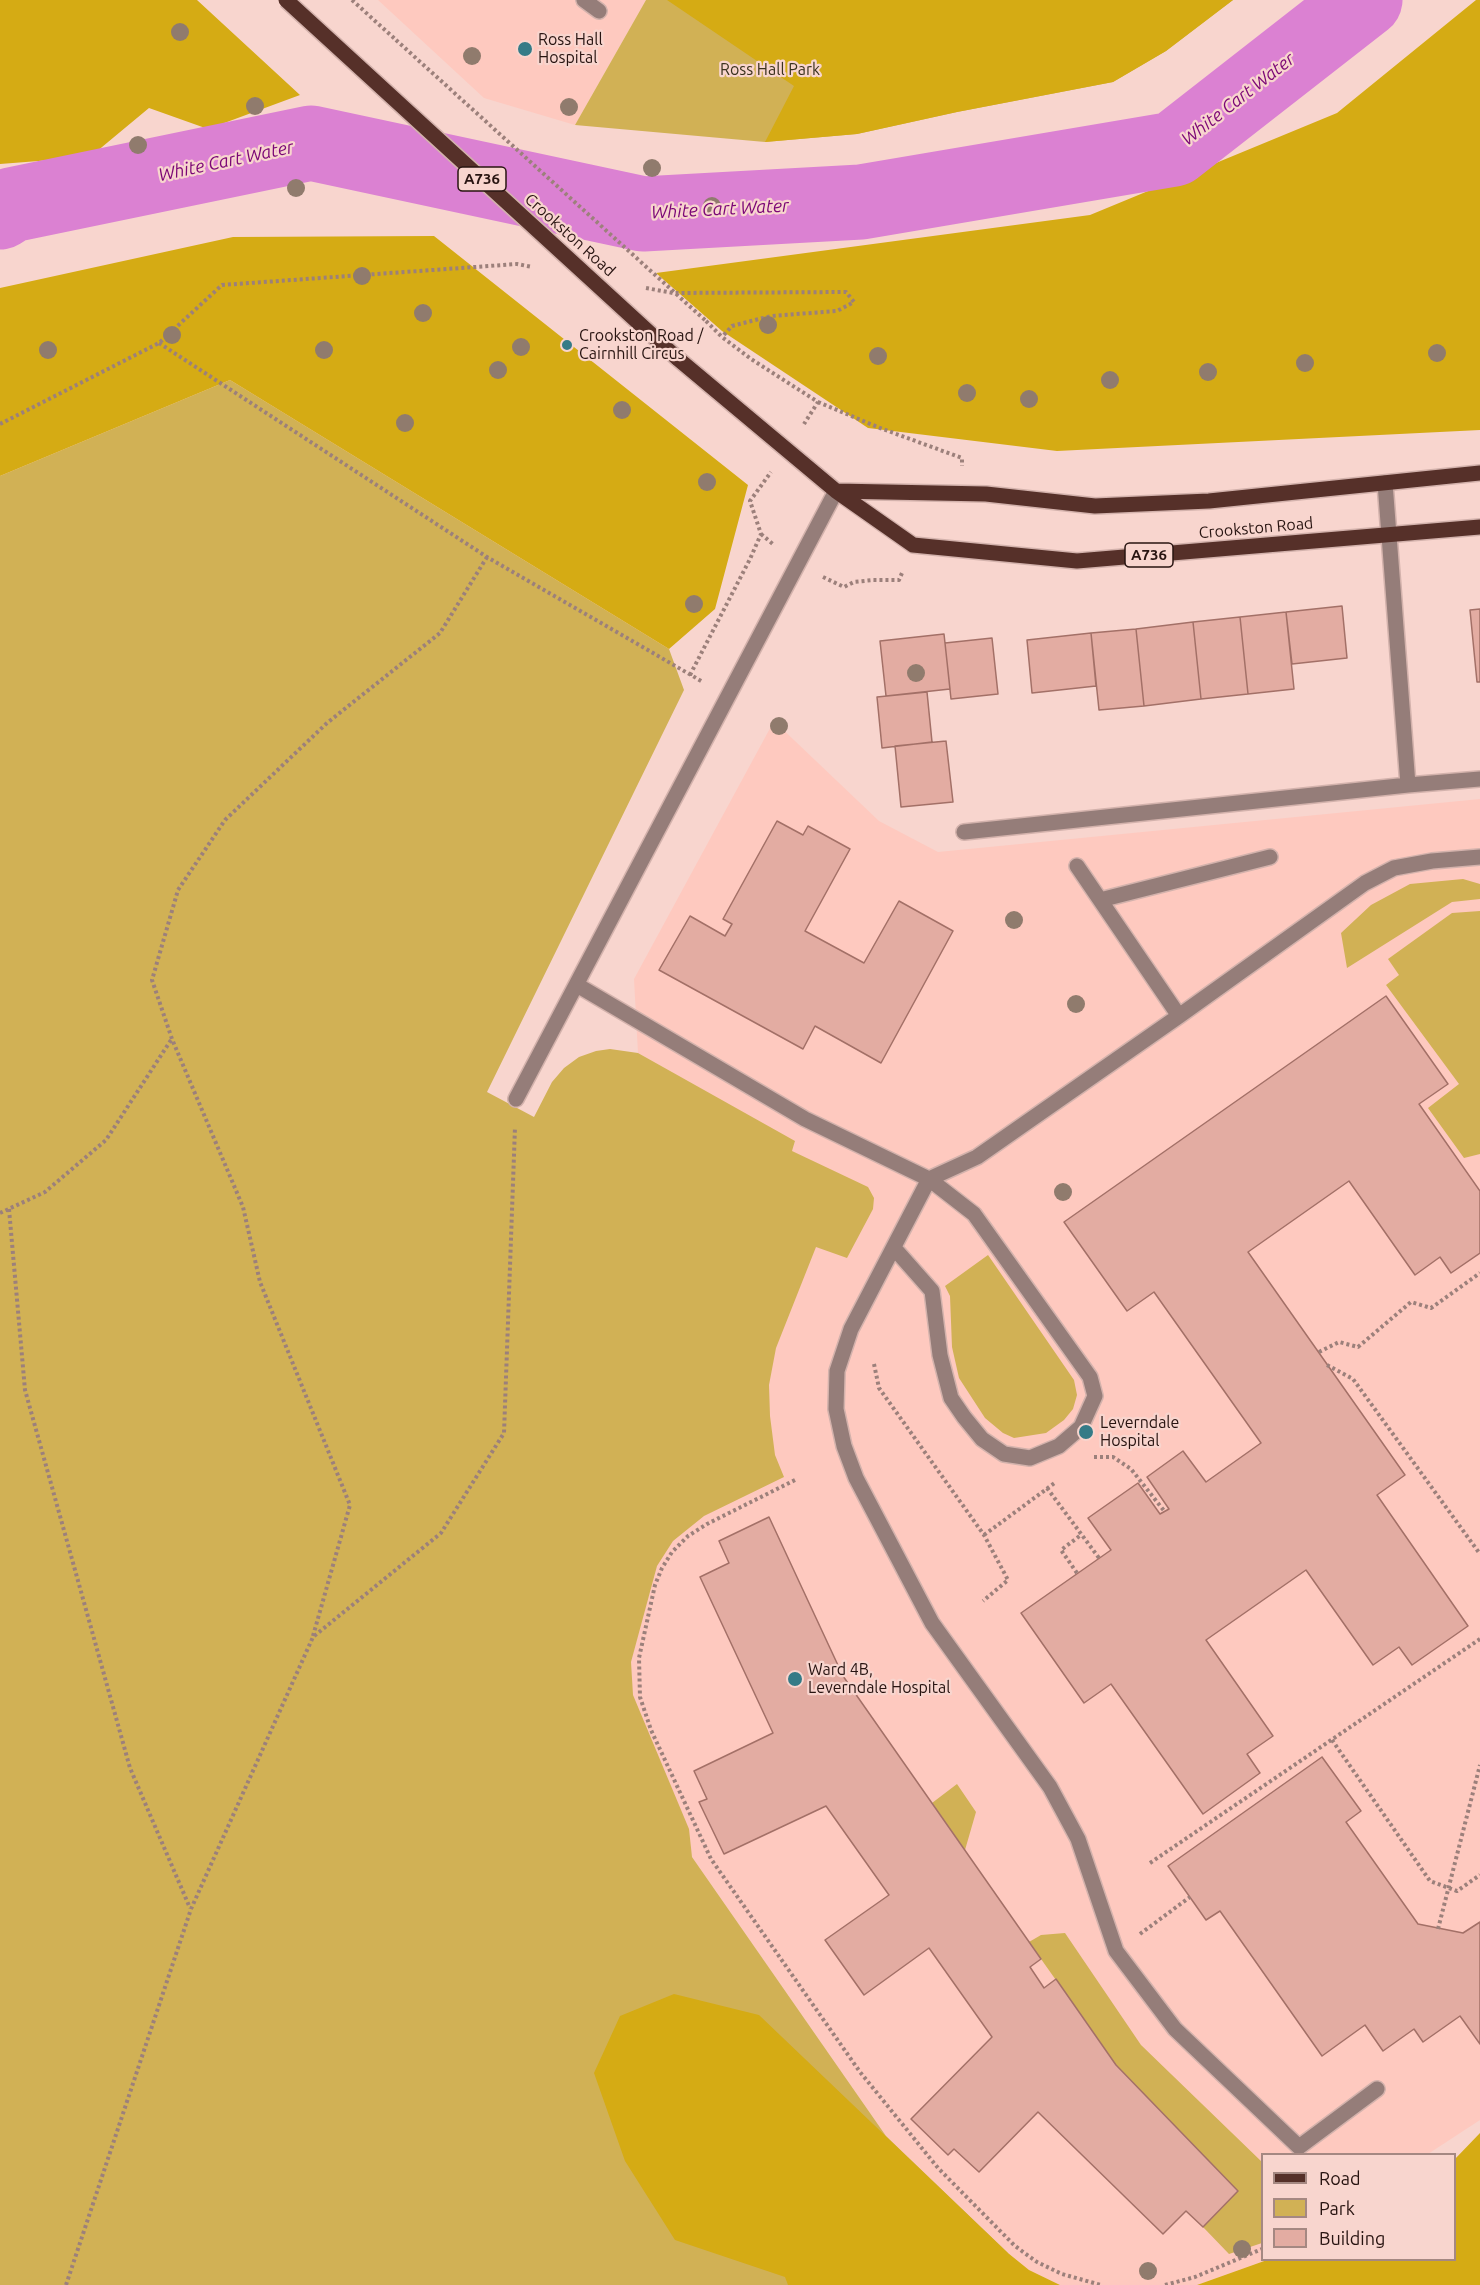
<!DOCTYPE html>
<html>
<head>
<meta charset="utf-8">
<style>
	body { margin:0 }
	#map { position:relative; width:1480px; height:2285px; overflow:hidden; background:#f8d5ce; font-family:Ubuntu,sans-serif }
	canvas { display:block }
	.legend { position:absolute; left:1261px; top:2153px; width:195px; height:108px; box-sizing:border-box; background:#f8d5ce; border:2px solid #a58882; margin:0; padding:8px 10px; list-style:none; font-size:18px; color:#281411 }
	.legend li { display:flex; align-items:center; gap:12px; height:30px }
	.legend b { width:30px; border:2px solid #a58882 }
</style>
</head>
<body>
<div id="map">
<canvas width="1480" height="2285"></canvas>
<ul class="legend">
<li><b style="height:8px;background:#563029"></b>Road</li>
<li><b style="height:16px;background:#d1b155"></b>Park</li>
<li><b style="height:16px;background:#e3aca2"></b>Building</li>
</ul>
</div>
<script>
const c = document.querySelector('canvas').getContext('2d');
c.lineJoin = 'round';
function fill(path, color) {
  c.fillStyle = color;
  c.fill(path, 'evenodd');
}
function toPath(rows) {
  const path = new Path2D();
  for (const r of rows) {
    path.moveTo(r[0], r[1]);
    for (let i = 2; i < r.length; i += 2) path.lineTo(r[i], r[i + 1]);
  }
  return path;
}
function stroke(path, color, width, dash) {
  c.strokeStyle = color;
  c.lineWidth = width;
  c.lineCap = dash ? 'butt' : 'round';
  c.setLineDash(dash || []);
  c.stroke(path);
}
function write(font, color, halo, rows, align = 'center') {
  c.font = font + ' Ubuntu,sans-serif';
  c.lineWidth = 4.5;
  c.setLineDash([]);
  c.textBaseline = 'middle';
  c.strokeStyle = halo;
  c.fillStyle = color;
  for (const [text, x, y, turn = 0] of rows) {
    c.save();
    c.translate(x, y);
    c.rotate((+turn || 0) * Math.PI / 180);
    c.textAlign = isNaN(turn) ? turn : align;
    if (halo) c.strokeText(text, 0, 0);
    c.fillText(text, 0, 0);
    c.restore();
  }
}
fill(toPath([
	[378,0,646,0,575,125,484,98],
	[774,721,879,821,938,852,1480,799,1480,2120,1428,2154,1262,2154,1262,2260,1267,2260,1197,2285,1060,2285,1029,2270,1008,2253,886,2136,592,1713,795,1142,638,1053,634,979]
]), '#fec9bf');
fill(toPath([
	[646,0,1233,0,1166,51,1113,82,957,112,857,134,765,142,575,125],
	[230,380,669,649,684,690,487,1092,534,1117,552,1082,564,1068,579,1057,596,1051,610,1049,638,1053,795,1141,792,1151,868,1187,874,1198,873,1209,847,1258,816,1247,776,1348,769,1385,770,1416,775,1455,784,1477,704,1516,673,1541,657,1566,631,1662,633,1695,689,1829,692,1857,886,2136,1008,2253,991,2285,0,2285,0,476],
	[1463,879,1480,884,1480,899,1452,902,1347,968,1341,933,1371,905,1410,884],
	[1480,911,1480,1154,1464,1158,1428,1108,1459,1084,1386,985,1399,975,1388,959,1452,913],
	[988,1255,1074,1380,1077,1395,1073,1409,1064,1420,1046,1433,1014,1438,1003,1433,985,1418,959,1378,952,1347,950,1296,945,1286],
	[957,1784,976,1812,965,1850,932,1803],
	[1065,1933,1141,2045,1262,2162,1262,2243,1229,2254,1203,2227,1238,2191,1116,2065,1029,1942,1041,1935]
]), '#d1b155');
fill(toPath([
	[0,0,197,0,300,95,208,129,149,108,90,157,0,164],
	[667,0,1233,0,1166,51,1113,82,957,112,857,134,765,142,794,86],
	[1476,0,1480,0,1480,430,1057,451,868,428,722,331,656,273,1090,215,1337,113],
	[434,236,748,485,715,609,669,649,230,380,0,476,0,288,233,237],
	[674,1994,759,2015,1008,2253,1029,2270,1060,2285,788,2285,785,2277,675,2240,625,2161,594,2073,620,2016],
	[1480,2133,1480,2285,1197,2285,1267,2260,1454,2260,1455,2159]
]), '#d5ab14');
stroke(toPath([
	[0,212,11,205,311,143,643,214,861,202,1174,149,1365,0]
]), '#db81d2', 75);
const building = toPath([
	[1342,606,1347,658,1292,664,1286,612,1342,606],
	[1480,609,1480,682,1477,682,1470,610,1480,609],
	[1286,612,1294,689,1248,694,1240,617,1286,612],
	[1240,617,1248,694,1201,699,1193,622,1240,617],
	[1193,622,1201,699,1144,706,1136,629,1193,622],
	[1136,629,1144,706,1099,710,1091,633,1136,629],
	[1091,633,1096,686,1032,693,1027,640,1091,633],
	[944,634,950,689,886,696,880,641,944,634],
	[992,638,998,694,951,699,945,643,992,638],
	[927,692,932,742,882,748,877,697,927,692],
	[946,741,953,802,901,807,895,746,946,741],
	[777,821,803,835,808,826,850,849,805,931,864,963,899,901,953,931,881,1063,815,1026,803,1049,659,970,690,916,725,936,732,924,723,919,777,821],
	[1386,996,1448,1084,1419,1104,1480,1191,1480,1253,1451,1273,1440,1257,1415,1275,1349,1181,1248,1252,1405,1475,1377,1495,1468,1626,1412,1665,1399,1647,1373,1665,1306,1570,1206,1640,1273,1736,1247,1754,1260,1773,1203,1814,1111,1684,1084,1703,1021,1613,1111,1550,1088,1518,1138,1483,1160,1514,1169,1509,1147,1477,1183,1451,1206,1482,1261,1443,1154,1292,1127,1311,1064,1222,1386,996],
	[769,1517,843,1676,1041,1959,1030,1967,1044,1988,1056,1979,1116,2065,1238,2191,1203,2227,1186,2211,1163,2234,1038,2112,979,2172,954,2149,948,2155,911,2119,992,2037,929,1948,864,1995,825,1940,889,1895,826,1806,724,1854,699,1802,707,1799,694,1771,773,1733,700,1577,729,1563,719,1541,769,1517],
	[1322,1757,1361,1811,1346,1822,1418,1924,1463,1933,1480,1922,1480,2044,1460,2016,1423,2042,1414,2029,1383,2051,1365,2025,1322,2056,1220,1911,1206,1920,1168,1866,1322,1757]
]);
fill(building, '#e3aca2');
stroke(building, '#a37067', 1.5);
const minor = toPath([
	[584,0,599,11],
	[1385,483,1408,785],
	[964,832,1408,785,1480,779],
	[1077,866,1179,1016],
	[1100,900,1270,857],
	[577,985,805,1119,929,1179,974,1214,1090,1377,1095,1396,1081,1427,1059,1446,1030,1458,1004,1454,982,1439,964,1417,951,1398,940,1355,932,1291,894,1248],
	[516,1099,836,491],
	[1377,2089,1299,2147,1175,2029,1116,1951,1078,1839,1050,1787,932,1623,856,1478,844,1446,836,1409,837,1371,851,1329,929,1179,977,1157,1179,1016,1365,883,1394,868,1432,861,1480,857]
]);
const major = toPath([
	[677,358,836,491,913,545,1077,561,1480,527],
	[836,491,986,494,1095,506,1209,501,1480,473]
]);
stroke(minor, '#d3b2ac', 18);
stroke(major, '#d3b2ac', 18);
stroke(toPath([
	[352,0,396,40],
	[646,288,673,293,846,292,854,302,837,311,771,316,732,326,722,337],
	[706,321,722,337,751,359,818,402,804,424],
	[159,343,487,557,703,682],
	[818,402,880,428,962,458,962,466],
	[0,424,159,343,222,285,517,264,532,267],
	[761,534,774,545],
	[823,577,844,587,854,582,873,580,899,580,902,573],
	[690,675,750,559,761,534,750,501,771,472],
	[9,1209,25,1390,130,1768,190,1908],
	[0,1213,45,1192,106,1140,171,1040],
	[1319,1352,1339,1342,1358,1347,1411,1302,1431,1308,1480,1273],
	[874,1364,879,1388,984,1535,1008,1580,983,1601],
	[1327,1365,1353,1379,1480,1554],
	[1094,1457,1113,1457,1131,1469,1165,1512],
	[795,1480,707,1524,688,1536,672,1552,662,1568,655,1585,639,1658,640,1697,651,1730,711,1859,860,2072,938,2168,1015,2246,1037,2262,1062,2274,1101,2285],
	[1047,1488,1099,1558],
	[984,1535,1056,1482],
	[1077,1573,1061,1550,1081,1535],
	[313,1636,350,1505,260,1282,243,1207,172,1039,152,980,178,890,225,820,327,723,440,633,487,557],
	[1332,1740,1430,1881,1457,1891,1480,1875],
	[1150,1863,1480,1639],
	[1438,1929,1480,1765],
	[1140,1934,1190,1897],
	[66,2285,191,1909,313,1637,441,1533,504,1433,515,1127],
	[1165,2285,1195,2277,1262,2249]
]), '#9c807b', 4, [3, 3]);
stroke(minor, '#957d79', 15);
stroke(major, '#563029', 15);
const majorBridge = toPath([
	[286,0,677,358]
]);
stroke(majorBridge, '#d3b2ac', 18, []);
stroke(toPath([
	[396,40,706,321]
]), '#9c807b', 4, [3, 3]);
stroke(majorBridge, '#563029', 15);
c.fillStyle = '#907b6d';
for (const [x, y] of [
	[180,32],
	[472,56],
	[255,106],
	[569,107],
	[138,145],
	[652,168],
	[296,188],
	[712,206],
	[362,276],
	[423,313],
	[768,325],
	[172,335],
	[521,347],
	[48,350],
	[324,350],
	[1437,353],
	[878,356],
	[1305,363],
	[498,370],
	[1208,372],
	[1110,380],
	[967,393],
	[1029,399],
	[622,410],
	[405,423],
	[707,482],
	[694,604],
	[916,673],
	[779,726],
	[1014,920],
	[1076,1004],
	[1063,1192],
	[1242,2249],
	[1148,2271]
]) {
  c.beginPath();
  c.arc(x, y, 9, 0, 2 * Math.PI);
  c.fill();
}
for (const [x, y, r, color] of [
	[525,49,8,"#357b87"],
	[567,345,6,"#357b87"],
	[1086,1432,8,"#357b87"],
	[795,1679,8,"#357b87"]
]) {
  const dot = new Path2D();
  dot.arc(x, y, r, 0, 2 * Math.PI);
  c.fillStyle = color;
  c.fill(dot);
  stroke(dot, '#f8d5ce', 2);
}
for (const [x, y, w] of [
	[482,179,48],
	[1149,555,48]
]) {
  const box = new Path2D();
  box.roundRect(x - w / 2, y - 12, w, 24, 4.5);
  c.fillStyle = '#f8d5ce';
  c.fill(box);
  stroke(box, '#281411', 1.5);
}
write('bold 15px', '#281411', null, [
	["A736",482,179],
	["A736",1149,555]
]);
write('16px', '#281411', '#f8d5ce', [
	["Ross Hall",538,40],
	["Hospital",538,58],
	["Crookston Road /",579,336],
	["Cairnhill Circus",579,354],
	["Leverndale",1100,1423],
	["Hospital",1100,1441],
	["Ward 4B,",808,1670],
	["Leverndale Hospital",808,1688]
], 'left');
write('16px', '#3a321d', '#f8d5ce', [
	["Ross Hall Park",770,70]
]);
write('16px', '#281411', '#f8d5ce', [
	["Crookston Road",570,235,42],
	["Crookston Road",1256,528,-5]
]);
write('italic 18px', '#7b0676', '#f8d5ce', [
	["White Cart Water",1238,99,-38],
	["White Cart Water",226,161,-12],
	["White Cart Water",720,209,-3]
]);
</script>
</body>
</html>
